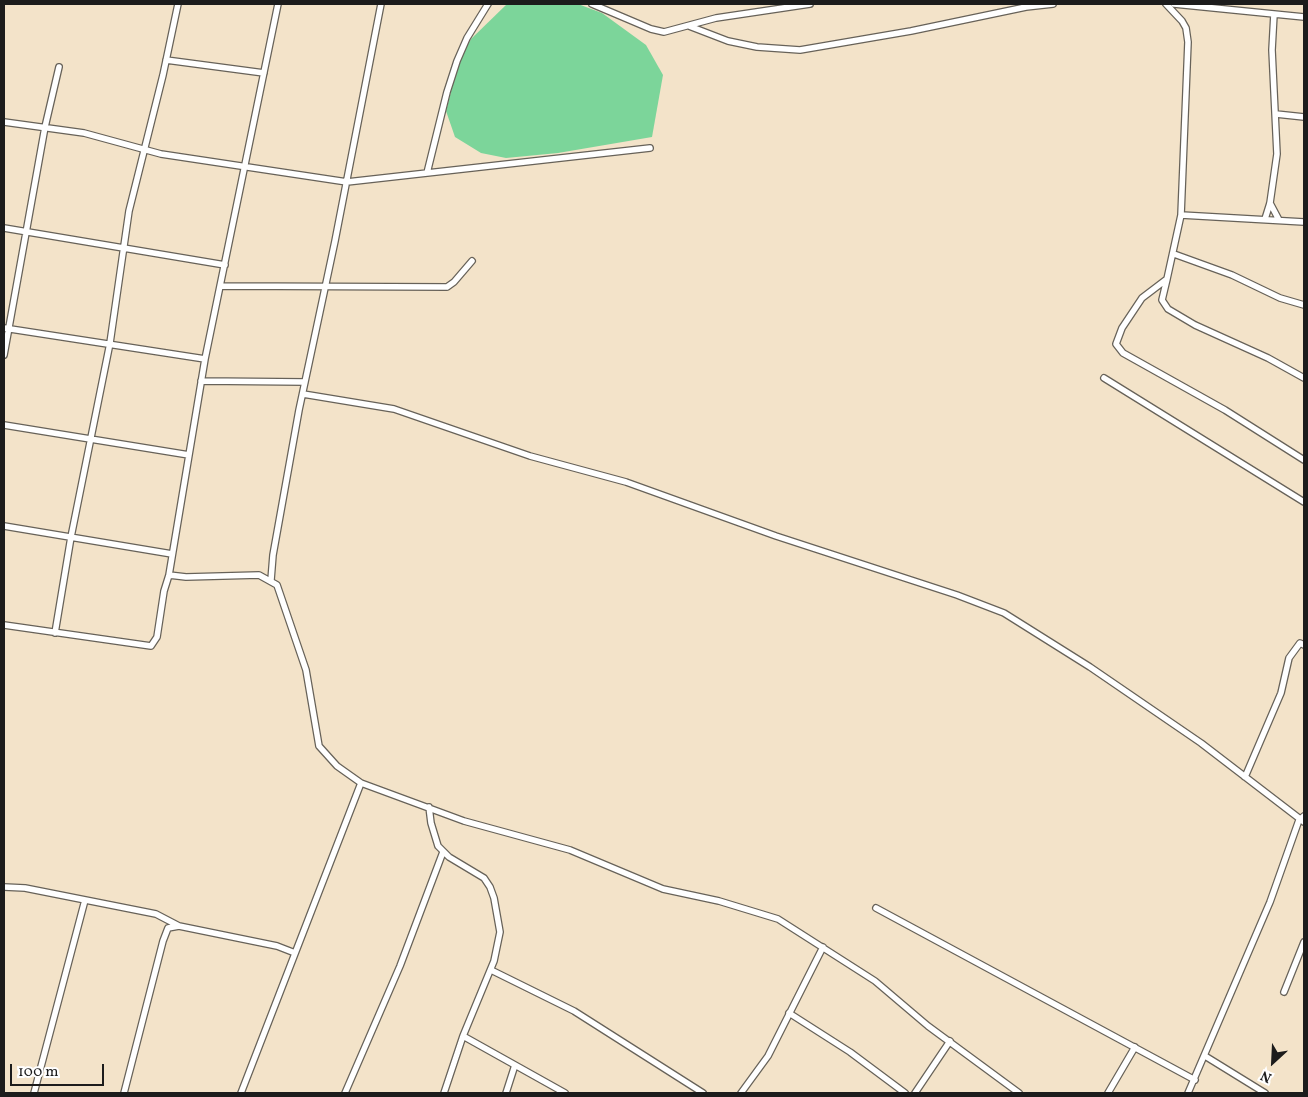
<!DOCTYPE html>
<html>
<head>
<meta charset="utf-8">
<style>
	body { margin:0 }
	#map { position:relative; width:1308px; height:1097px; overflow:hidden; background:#f3e3c9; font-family:Vollkorn,serif }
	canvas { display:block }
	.frame { position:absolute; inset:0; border:5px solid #1c1c1c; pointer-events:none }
	.north { position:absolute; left:1248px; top:1037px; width:50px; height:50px; -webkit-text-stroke:4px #fff; paint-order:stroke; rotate:205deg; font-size:14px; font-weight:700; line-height:20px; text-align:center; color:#1c1c1c }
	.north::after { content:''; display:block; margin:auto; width:18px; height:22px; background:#1c1c1c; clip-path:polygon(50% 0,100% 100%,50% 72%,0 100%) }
	.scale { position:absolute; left:10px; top:1064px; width:94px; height:22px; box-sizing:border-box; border:2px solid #1c1c1c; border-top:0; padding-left:6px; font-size:15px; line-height:18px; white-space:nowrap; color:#1c1c1c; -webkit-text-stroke:4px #fff; paint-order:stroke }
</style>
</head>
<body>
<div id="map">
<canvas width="1308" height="1097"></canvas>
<div class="frame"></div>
<div class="north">N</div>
<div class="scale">100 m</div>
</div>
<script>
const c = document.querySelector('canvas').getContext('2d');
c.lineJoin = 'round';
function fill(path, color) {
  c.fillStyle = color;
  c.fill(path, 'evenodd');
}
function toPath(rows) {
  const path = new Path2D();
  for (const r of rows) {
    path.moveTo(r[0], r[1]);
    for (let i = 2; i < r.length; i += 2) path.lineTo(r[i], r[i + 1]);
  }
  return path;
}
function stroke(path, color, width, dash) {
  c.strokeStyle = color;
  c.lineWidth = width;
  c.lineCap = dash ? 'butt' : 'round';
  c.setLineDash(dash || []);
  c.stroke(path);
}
fill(toPath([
	[507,4,578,4,602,13,646,45,663,75,652,137,558,153,506,158,481,153,455,137,446,111,455,76,464,51,471,39]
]), '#7cd59a');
const street = toPath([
	[278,4,205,359,169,575,186,577,259,575,277,585,306,670,319,746,337,766,361,783,464,821,570,850,663,889,719,901,778,919,875,981,928,1026,1019,1093],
	[592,4,651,29,664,32,716,18,810,4],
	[1166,4,1182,21,1186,28,1188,42,1181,215,1167,279,1142,298,1122,328,1116,344,1123,353,1225,410,1304,460],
	[1174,4,1304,17],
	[689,26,728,41,757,47,800,50,911,31,1026,7,1053,4],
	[166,60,264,73],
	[1276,114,1304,117],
	[4,122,84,133,161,154,347,182,650,148],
	[427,173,447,92,457,61,467,38,488,4],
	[1270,203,1279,220],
	[1181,215,1304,222],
	[1265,219,1270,203,1277,154,1272,50,1274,14],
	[4,228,225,265],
	[1174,254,1232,275,1280,298,1304,305],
	[1167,279,1162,300,1168,309,1195,325,1268,358,1304,378],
	[220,286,447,287,454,282,472,261],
	[4,328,205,359],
	[4,355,45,127,59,67],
	[1104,378,1304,502],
	[201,381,305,382],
	[303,394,394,409,530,456,626,482,776,536,957,595,1004,613,1090,667,1201,743,1304,822],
	[4,425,189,455],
	[4,526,172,554],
	[271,580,273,555,299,410,335,241,381,4],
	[4,625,151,646,157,637,164,591,169,575],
	[55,633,71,537,110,343,129,211,163,75,178,4],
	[1245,777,1281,693,1289,658,1300,643,1304,645],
	[429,807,431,823,438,846,449,857,484,878,490,887,494,898,500,932,494,961,463,1036,444,1093],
	[4,887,25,888,156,914,179,926],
	[876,908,1195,1080],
	[491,970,574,1011,703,1093],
	[1284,992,1304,942],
	[789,1013,850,1052,905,1093],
	[463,1036,565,1093],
	[1205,1056,1265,1093],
	[34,1093,85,900],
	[124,1093,163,941,168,928,179,926,277,946,295,953],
	[241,1093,361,783],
	[345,1093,400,966,443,852],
	[506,1093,515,1065],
	[741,1093,768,1056,823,947],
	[915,1093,950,1041],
	[1108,1093,1135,1047],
	[1188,1093,1270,902,1299,820,1304,816]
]);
stroke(street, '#676259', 8);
stroke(street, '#fff', 5.5);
</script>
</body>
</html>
